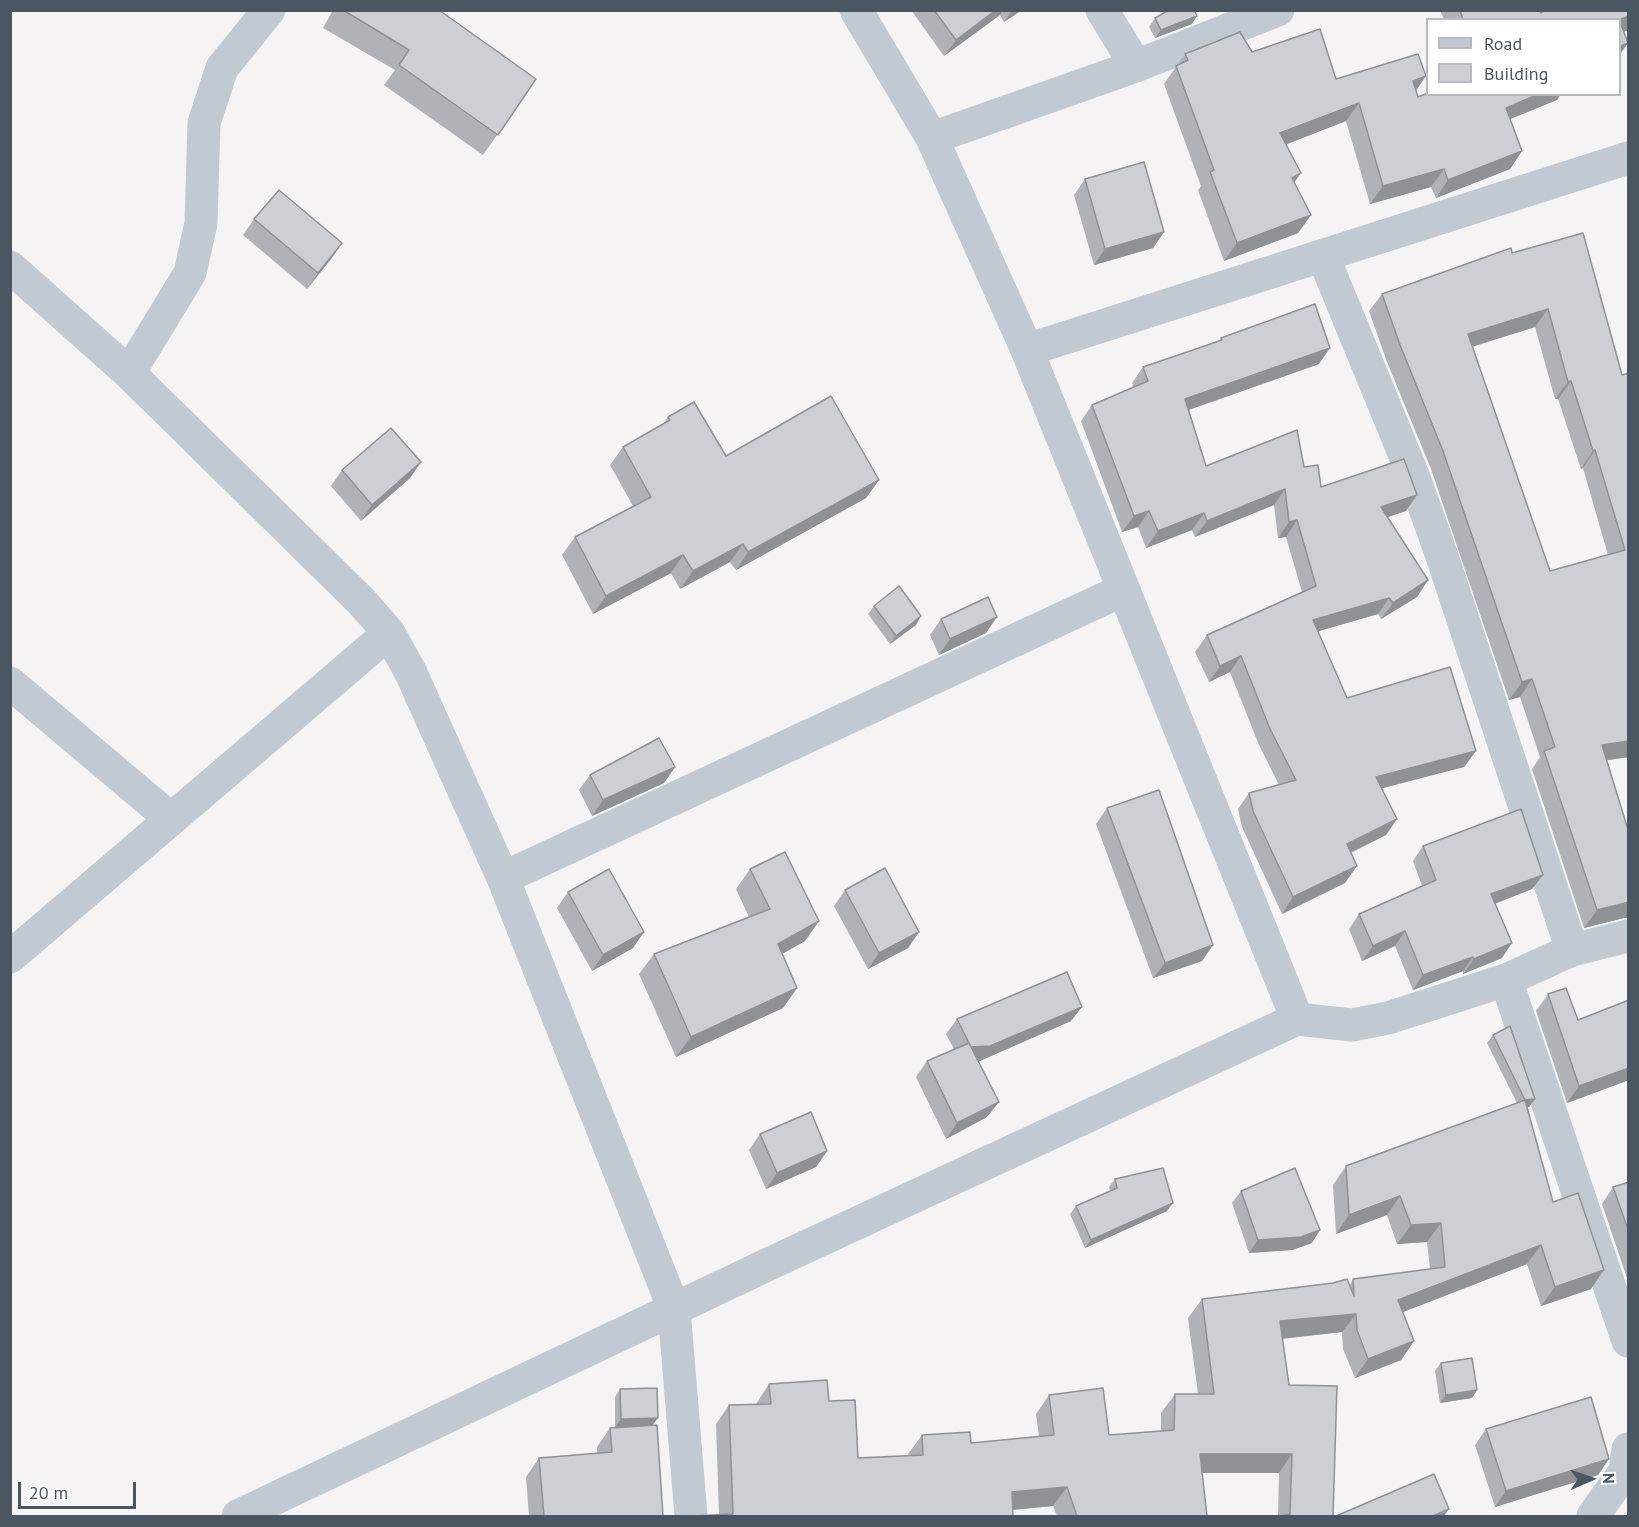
<!DOCTYPE html>
<html>
<head>
<meta charset="utf-8">
<style>
	body { margin:0 }
	#map { position:relative; width:1639px; height:1527px; overflow:hidden; background:#f5f3f3; font-family:"PT Sans",sans-serif }
	canvas { display:block }
	.frame { position:absolute; inset:0; border:12px solid #4a5661; pointer-events:none }
	.legend { position:absolute; left:1426px; top:18px; width:195px; height:78px; box-sizing:border-box; background:#fff; border:2px solid #b7bbc0; margin:0; padding:8px 10px; list-style:none; font-size:18px; color:#4a5661 }
	.legend li { display:flex; align-items:center; gap:12px; height:30px }
	.legend b { width:30px; border:2px solid #b7bbc0 }
	.north { position:absolute; left:1561px; top:1449px; width:60px; height:60px; -webkit-text-stroke:4px #fff; paint-order:stroke; rotate:88deg; font-size:16px; font-weight:700; line-height:24px; text-align:center; color:#4a5661 }
	.north::after { content:''; display:block; margin:auto; width:21px; height:27px; background:#4a5661; clip-path:polygon(50% 0,100% 100%,50% 72%,0 100%) }
	.scale { position:absolute; left:18px; top:1482px; width:118px; height:27px; box-sizing:border-box; border:3px solid #4a5661; border-top:0; padding-left:8px; font-size:18px; line-height:21px; white-space:nowrap; color:#4a5661; -webkit-text-stroke:4px #fff; paint-order:stroke }
</style>
</head>
<body>
<div id="map">
<canvas width="1639" height="1527"></canvas>
<div class="frame"></div>
<ul class="legend">
<li><b style="height:8px;background:#c1cad2"></b>Road</li>
<li><b style="height:16px;background:#cdcfd5"></b>Building</li>
</ul>
<div class="north">N</div>
<div class="scale">20 m</div>
</div>
<script>
const c = document.querySelector('canvas').getContext('2d');
c.lineJoin = 'round';
function toPath(rows) {
  const path = new Path2D();
  for (const r of rows) {
    path.moveTo(r[0], r[1]);
    for (let i = 2; i < r.length; i += 2) path.lineTo(r[i], r[i + 1]);
  }
  return path;
}
function stroke(path, color, width, dash) {
  c.strokeStyle = color;
  c.lineWidth = width;
  c.lineCap = dash ? 'butt' : 'round';
  c.setLineDash(dash || []);
  c.stroke(path);
}
function fill(path, color) {
  c.fillStyle = color;
  c.fill(path, 'evenodd');
}
stroke(toPath([
	[856,10,932,138,1027,350],
	[1102,10,1136,66],
	[932,138,1136,66,1278,10],
	[1323,256,1413,475,1443,559,1572,950],
	[10,267,129,373,362,602,389,633,411,673,503,878,674,1309,691,1516],
	[129,373,190,273,201,223,204,123,222,68,269,10],
	[10,683,171,819],
	[503,878,1123,590],
	[10,957,389,633],
	[1506,980,1628,1341],
	[1297,1019,1352,1025,1388,1018,1506,980,1572,950,1628,936],
	[238,1516,771,1263,1297,1019,1027,350,1628,158],
	[1593,1516,1625,1471,1628,1449]
]), '#c1cad2', 33);
fill(toPath([
	[333,10,439,10,536,79,483,155,384,85,395,70,323,28],
	[911,10,1022,10,1004,22,1000,15,944,56],
	[1440,10,1540,10,1541,13,1629,10,1629,30,1623,32,1628,43,1620,54,1620,20,1444,20],
	[1155,18,1192,24,1155,38,1149,27],
	[1252,52,1336,79,1416,91,1418,97,1428,94,1561,94,1557,100,1510,119,1522,151,1510,169,1436,198,1431,187,1370,204,1346,121,1286,144,1294,182,1311,215,1298,233,1224,261,1198,190,1201,186,1164,84,1185,54],
	[1085,179,1164,232,1153,248,1094,265,1074,195],
	[254,219,342,243,331,259,307,289,243,235],
	[1512,253,1622,375,1629,757,1606,760,1624,918,1584,928,1532,769,1540,757,1520,697,1509,700,1431,469,1387,362,1369,311,1382,294],
	[1535,327,1555,399,1558,399,1581,469,1583,468,1608,555,1550,571,1472,347],
	[1221,338,1319,364,1189,410,1206,466,1304,467,1321,487,1406,511,1387,517,1428,580,1417,597,1381,619,1378,614,1318,631,1347,698,1476,751,1464,767,1381,788,1397,819,1386,835,1351,853,1345,883,1282,914,1242,827,1238,809,1249,793,1279,785,1259,745,1230,672,1209,682,1195,652,1207,635,1302,592,1286,537,1278,538,1274,505,1195,537,1192,530,1146,548,1138,527,1122,532,1081,421,1092,405,1133,387,1132,383,1143,367,1219,341],
	[668,417,726,456,879,480,866,498,736,570,730,562,680,589,671,573,593,614,562,555,575,537,633,506,610,465,623,447,664,423],
	[421,462,410,478,361,521,331,486,342,470],
	[874,606,916,625,890,644,868,614],
	[941,619,986,633,939,655,930,635],
	[675,767,664,783,592,816,579,790,590,775],
	[1107,808,1213,945,1202,961,1153,978,1096,824],
	[1423,846,1543,875,1532,889,1495,904,1502,958,1463,974,1463,971,1413,990,1395,946,1362,961,1349,929,1359,914,1422,886,1413,861],
	[750,869,805,941,782,954,797,988,783,1008,676,1057,639,974,654,954,749,917,736,889],
	[845,890,919,932,908,948,868,969,834,906],
	[568,892,633,948,592,971,557,908],
	[1548,994,1578,1020,1629,1000,1629,1080,1567,1103,1536,1011],
	[957,1019,1071,1021,978,1061,987,1117,946,1139,916,1077,927,1061,954,1049,946,1034],
	[1493,1035,1535,1099,1529,1107,1527,1107,1553,1202,1591,1289,1541,1306,1527,1264,1403,1312,1414,1341,1401,1360,1355,1378,1343,1349,1342,1332,1283,1339,1289,1385,1333,1516,1278,1516,1279,1473,1202,1473,1207,1516,1057,1516,1053,1506,1013,1510,719,1515,716,1424,729,1405,756,1404,769,1384,829,1401,858,1458,909,1456,908,1454,922,1435,971,1443,1039,1436,1036,1414,1049,1395,1109,1435,1161,1431,1161,1413,1175,1394,1198,1394,1188,1318,1202,1299,1350,1285,1353,1279,1430,1269,1427,1242,1397,1244,1387,1215,1336,1234,1333,1185,1346,1166,1517,1103,1487,1043],
	[760,1134,827,1151,816,1167,766,1189,749,1150],
	[1115,1179,1167,1211,1085,1248,1070,1214,1076,1206,1110,1191,1109,1187],
	[1629,1182,1629,1284,1602,1204,1613,1187],
	[1241,1191,1312,1243,1292,1250,1249,1253,1232,1203],
	[1441,1363,1477,1390,1472,1398,1440,1403,1435,1371],
	[620,1389,653,1425,663,1516,529,1516,526,1477,539,1458,597,1453,597,1447,610,1428,615,1427,615,1397],
	[1486,1429,1609,1459,1598,1475,1495,1507,1475,1445]
]), '#b0b2b7');
fill(toPath([
	[996,10,1003,10,1000,15,944,56,956,40],
	[1013,10,1022,10,1004,22],
	[1197,16,1192,24,1155,38,1161,30],
	[1629,16,1629,30,1620,33,1620,20,1618,20],
	[1628,43,1620,54,1620,46],
	[1426,76,1413,95,1413,81],
	[1539,94,1561,94,1557,100,1493,126,1506,108],
	[1359,103,1346,121,1267,152,1280,133],
	[1522,151,1510,169,1436,198,1448,180],
	[1444,169,1431,187,1370,204,1383,186],
	[1301,173,1288,191,1292,178],
	[1311,215,1298,233,1224,261,1237,243],
	[1164,232,1153,248,1094,265,1105,249],
	[342,243,331,259,307,289,318,273],
	[1548,309,1535,327,1455,352,1468,334],
	[1330,348,1319,364,1174,415,1185,399],
	[1571,381,1558,399,1555,399,1568,382],
	[1595,450,1583,468,1581,469,1593,451],
	[421,462,410,478,361,521,372,505],
	[879,480,866,498,736,570,748,552],
	[1285,489,1274,505,1195,537,1207,521],
	[1417,495,1406,511,1370,523,1381,507],
	[1149,511,1138,527,1122,532,1134,516],
	[1204,513,1192,530,1146,548,1158,531],
	[1297,520,1286,537,1278,538,1289,522],
	[743,544,730,562,680,589,693,571],
	[683,555,671,573,593,614,606,596],
	[1428,580,1417,597,1381,619,1393,603],
	[1389,598,1378,614,1302,636,1313,620],
	[921,616,916,625,890,644,896,636],
	[997,617,986,633,939,655,950,639],
	[1241,656,1230,672,1209,682,1220,666],
	[1532,679,1520,697,1509,700,1522,682],
	[1629,741,1629,757,1589,763,1602,745],
	[1476,751,1464,767,1364,793,1376,777],
	[675,767,664,783,592,816,603,800],
	[1397,819,1386,835,1335,860,1347,844],
	[1357,866,1345,883,1282,914,1293,897],
	[1543,875,1532,889,1481,909,1491,894],
	[1629,902,1629,918,1624,918,1584,928,1597,910],
	[819,921,805,941,764,964,778,944],
	[1405,931,1395,946,1362,961,1373,946],
	[644,932,633,948,592,971,603,955],
	[919,932,908,948,868,969,879,953],
	[1512,943,1502,958,1463,974,1474,959],
	[1213,945,1202,961,1153,978,1165,963],
	[1473,957,1463,971,1413,990,1423,975],
	[797,988,783,1008,676,1057,691,1037],
	[1082,1007,1071,1021,980,1061,961,1061,971,1047],
	[1629,1068,1629,1080,1567,1103,1579,1086],
	[1535,1099,1529,1107,1519,1108,1525,1100],
	[999,1102,987,1117,946,1139,957,1123],
	[827,1151,816,1167,766,1189,777,1173],
	[1400,1196,1387,1215,1336,1234,1349,1215],
	[1173,1203,1167,1211,1085,1248,1091,1240],
	[1441,1223,1427,1242,1397,1244,1411,1225],
	[1320,1230,1312,1243,1292,1250,1249,1253,1258,1240],
	[1541,1245,1527,1264,1385,1319,1398,1300],
	[1604,1270,1591,1289,1541,1306,1555,1287],
	[1356,1314,1342,1332,1267,1340,1280,1321],
	[1414,1341,1401,1360,1355,1378,1368,1359],
	[1477,1390,1472,1398,1440,1403,1446,1395],
	[658,1418,652,1426,615,1427,621,1419],
	[1200,1454,1292,1454,1279,1473,1187,1473],
	[1609,1459,1598,1475,1495,1507,1506,1491],
	[1067,1487,1053,1506,999,1511,1012,1492],
	[1449,1509,1444,1516,1433,1516]
]), '#909195');
const building = toPath([
	[343,10,439,10,536,79,498,135,399,65,409,50,343,10],
	[934,10,996,10,956,40,934,10],
	[1169,10,1194,10,1197,16,1161,30,1155,18,1169,10],
	[1460,10,1540,10,1541,13,1545,10,1629,10,1629,16,1618,20,1463,20,1460,10],
	[1620,22,1628,43,1620,46,1620,22],
	[1320,29,1336,79,1418,54,1426,76,1413,81,1418,97,1428,93,1428,94,1539,94,1506,108,1522,151,1448,180,1444,169,1383,186,1359,103,1280,133,1301,173,1292,178,1311,215,1237,243,1210,172,1214,170,1176,66,1188,60,1185,54,1240,32,1252,52,1320,29],
	[1144,162,1164,232,1105,249,1085,179,1144,162],
	[279,190,342,243,318,273,254,219,279,190],
	[1583,233,1622,375,1629,373,1629,741,1602,745,1629,833,1629,902,1597,910,1544,751,1555,747,1532,679,1522,682,1443,451,1400,345,1382,294,1511,248,1512,253,1583,233],
	[1548,309,1568,382,1571,381,1593,451,1595,450,1625,550,1550,571,1468,334,1548,309],
	[1315,304,1330,348,1185,399,1206,466,1297,430,1304,467,1318,465,1321,487,1404,459,1417,495,1381,507,1428,580,1393,603,1389,598,1313,620,1347,698,1450,667,1476,751,1376,777,1397,819,1347,844,1357,866,1293,897,1253,811,1249,793,1296,780,1270,729,1241,656,1220,666,1207,635,1316,586,1297,520,1289,522,1285,489,1207,521,1204,513,1158,531,1149,511,1134,516,1092,405,1148,381,1143,367,1222,340,1221,338,1315,304],
	[831,396,879,480,748,552,743,544,693,571,683,555,606,596,575,537,651,497,623,447,670,420,668,417,694,402,726,456,831,396],
	[391,428,421,462,372,505,342,470,391,428],
	[899,586,921,616,896,636,874,606,899,586],
	[988,597,997,617,950,639,941,619,988,597],
	[659,738,675,767,603,800,590,775,659,738],
	[1159,790,1213,945,1165,963,1107,808,1159,790],
	[1521,809,1543,875,1491,894,1512,943,1474,959,1473,957,1423,975,1405,931,1373,946,1359,914,1436,880,1423,846,1521,809],
	[785,852,819,921,778,944,797,988,691,1037,654,954,770,909,750,869,785,852],
	[885,868,919,932,879,953,845,890,885,868],
	[609,869,644,932,603,955,568,892,609,869],
	[1067,972,1082,1007,990,1046,971,1047,957,1019,1067,972],
	[1566,988,1578,1020,1629,1000,1629,1068,1579,1086,1548,994,1566,988],
	[1510,1026,1535,1099,1525,1100,1493,1035,1510,1026],
	[969,1043,999,1102,957,1123,927,1061,969,1043],
	[1525,1100,1553,1202,1578,1193,1604,1270,1555,1287,1541,1245,1398,1300,1414,1341,1368,1359,1357,1330,1356,1314,1280,1321,1289,1385,1337,1386,1333,1516,1281,1516,1290,1514,1292,1454,1200,1454,1207,1516,1077,1516,1067,1487,1012,1492,1013,1516,693,1516,733,1514,729,1405,771,1404,769,1384,827,1380,829,1401,855,1400,858,1458,923,1455,922,1435,970,1432,971,1443,1054,1435,1049,1395,1103,1388,1109,1435,1174,1430,1175,1394,1214,1394,1202,1299,1333,1283,1347,1279,1354,1296,1353,1279,1445,1267,1441,1223,1411,1225,1400,1196,1349,1215,1346,1166,1525,1100],
	[811,1112,827,1151,777,1173,760,1134,811,1112],
	[1163,1168,1173,1203,1091,1240,1076,1206,1117,1188,1115,1179,1163,1168],
	[1295,1168,1320,1230,1301,1237,1258,1240,1241,1191,1295,1168],
	[1629,1182,1629,1232,1613,1187,1629,1182],
	[1472,1358,1477,1390,1446,1395,1441,1363,1472,1358],
	[657,1388,658,1418,621,1419,620,1389,657,1388],
	[1591,1397,1609,1459,1506,1491,1486,1429,1591,1397],
	[657,1425,663,1516,544,1516,539,1458,612,1452,610,1428,657,1425],
	[1434,1474,1449,1509,1433,1516,1336,1516,1434,1474]
]);
fill(building, '#cdcfd5');
stroke(building, '#909195', 1.5);
</script>
</body>
</html>
